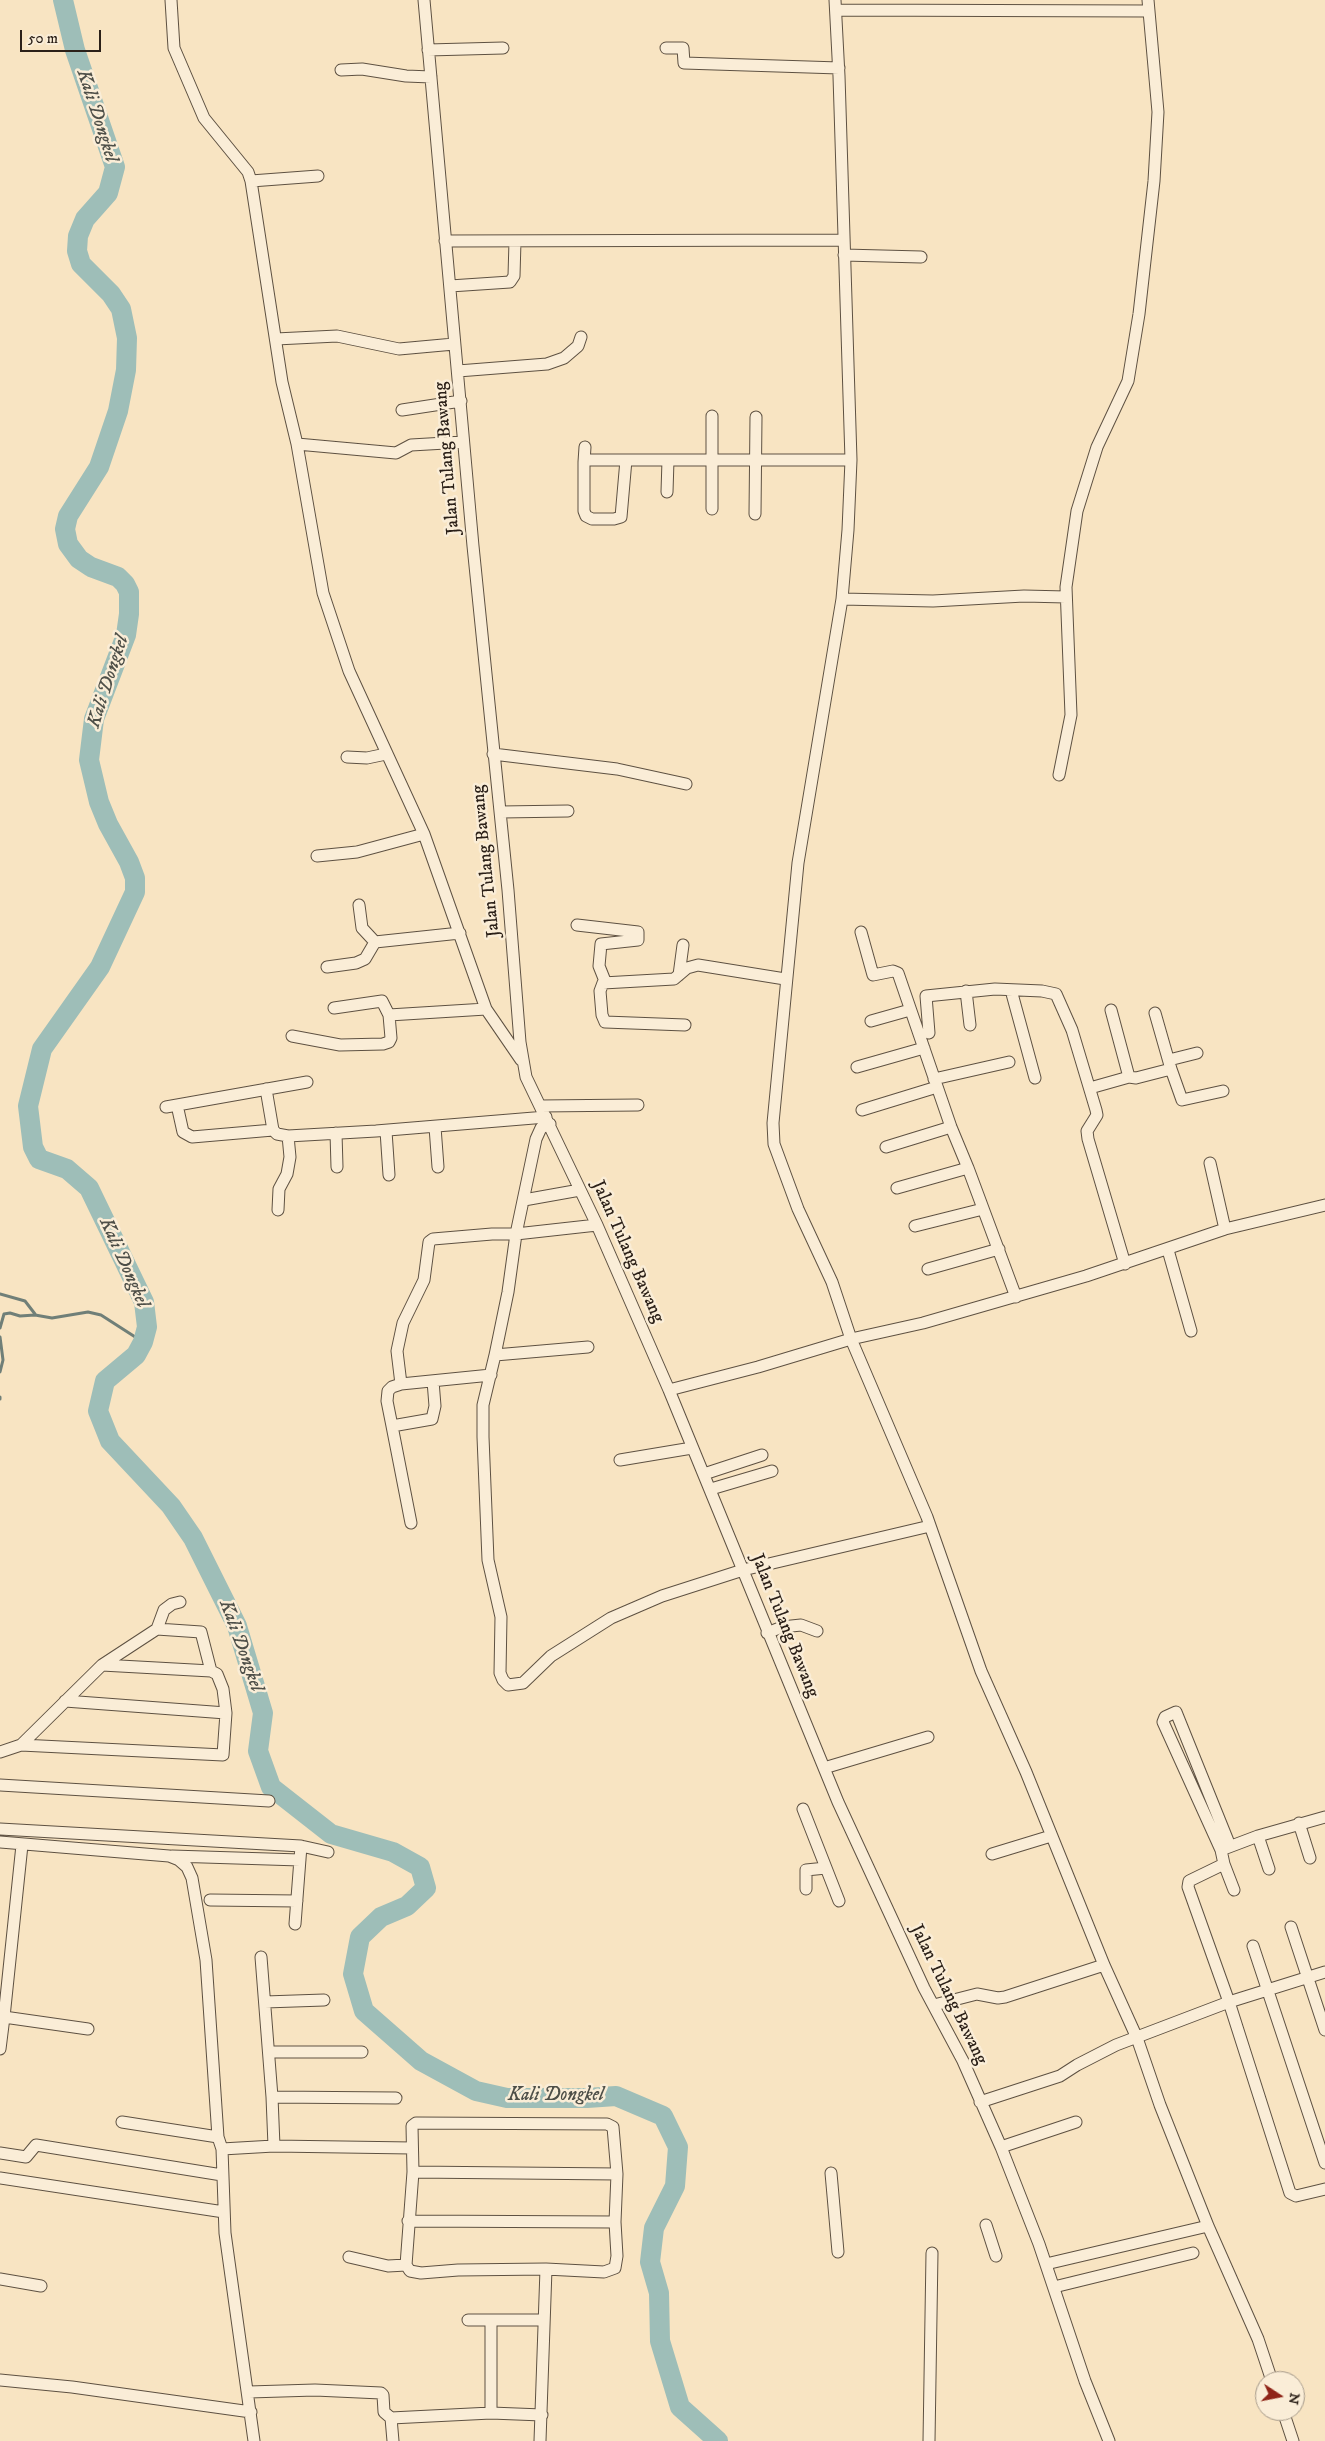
<!DOCTYPE html>
<html>
<head>
<meta charset="utf-8">
<style>
	body { margin:0 }
	#map { position:relative; width:1325px; height:2441px; overflow:hidden; background:#f8e4c2; font-family:"IM FELL DW Pica",serif }
	canvas { display:block }
	.north { position:absolute; left:1255px; top:2371px; width:50px; height:50px; box-sizing:border-box; background:#faedd7; border:1px solid #a79b8b; border-radius:50%; rotate:101deg; font-size:14px; font-weight:700; line-height:20px; text-align:center; color:#2b2018 }
	.north::after { content:''; display:block; margin:auto; width:18px; height:22px; background:#8f2418; clip-path:polygon(50% 0,100% 100%,50% 72%,0 100%) }
	.scale { position:absolute; left:20px; top:30px; width:81px; height:22px; box-sizing:border-box; border:2px solid #2b2018; border-top:0; padding-left:6px; font-size:15px; line-height:18px; white-space:nowrap; color:#2b2018; -webkit-text-stroke:4px #faedd7; paint-order:stroke }
</style>
</head>
<body>
<div id="map">
<canvas width="1325" height="2441"></canvas>
<div class="north">N</div>
<div class="scale">50 m</div>
</div>
<script>
const c = document.querySelector('canvas').getContext('2d');
c.lineJoin = 'round';
function toPath(rows) {
  const path = new Path2D();
  for (const r of rows) {
    path.moveTo(r[0], r[1]);
    for (let i = 2; i < r.length; i += 2) path.lineTo(r[i], r[i + 1]);
  }
  return path;
}
function stroke(path, color, width, dash) {
  c.strokeStyle = color;
  c.lineWidth = width;
  c.lineCap = dash ? 'butt' : 'round';
  c.setLineDash(dash || []);
  c.stroke(path);
}
function write(font, color, halo, rows, align = 'center') {
  c.font = font + ' "IM FELL DW Pica",serif';
  c.lineWidth = 5;
  c.setLineDash([]);
  c.textBaseline = 'middle';
  c.strokeStyle = halo;
  c.fillStyle = color;
  for (const [text, x, y, turn = 0] of rows) {
    c.save();
    c.translate(x, y);
    c.rotate((+turn || 0) * Math.PI / 180);
    c.textAlign = isNaN(turn) ? turn : align;
    if (halo) c.strokeText(text, 0, 0);
    c.fillText(text, 0, 0);
    c.restore();
  }
}
stroke(toPath([
	[0,1294,25,1301,35,1314],
	[0,1328,4,1314,10,1313,20,1316,35,1315,52,1318,88,1312,101,1315,143,1342],
	[0,1337,3,1360,0,1372],
	[0,1397,0,1399]
]), '#707f78', 3);
stroke(toPath([
	[63,0,75,50,115,167,108,193,85,219,78,236,77,251,81,264,111,294,121,309,127,338,126,370,118,411,99,467,68,516,65,529,68,544,79,559,91,567,118,577,125,584,129,592,129,614,126,635,94,719,89,760,99,802,108,824,129,862,135,878,135,892,100,967,42,1049,28,1106,33,1147,39,1159,67,1169,89,1188,144,1302,147,1327,143,1342,136,1355,105,1381,98,1411,110,1441,171,1506,193,1538,237,1626,263,1713,258,1751,271,1787,331,1834,393,1852,420,1867,426,1888,407,1906,381,1917,360,1937,353,1974,364,2011,421,2061,476,2091,507,2098,587,2098,616,2096,663,2116,678,2147,675,2186,654,2228,650,2262,659,2293,660,2341,680,2407,718,2441]
]), '#9ebeb8', 20);
const minor = toPath([
	[171,0,174,48,204,118,248,172,251,181,282,382,297,444,323,593,349,671,424,834,486,1009,521,1060],
	[424,0,473,546,508,890,520,1042,526,1077,597,1225,669,1390,838,1802,924,1988,963,2061,1001,2147,1039,2244,1085,2381,1109,2441],
	[836,10,1149,11],
	[666,48,683,48,684,63,839,68],
	[428,50,503,48],
	[341,70,362,69,406,76,431,77],
	[251,181,318,176],
	[445,241,843,240],
	[844,255,921,257],
	[450,286,510,282,514,276,515,241],
	[276,339,337,336,399,349,454,344],
	[458,371,547,364,564,358,578,346,581,337],
	[402,410,461,401],
	[712,416,712,509],
	[297,444,396,453,411,445,463,442],
	[626,460,621,517,614,519,592,519,586,516,584,511,584,462,587,460,851,460],
	[584,462,585,447],
	[667,492,668,460],
	[755,514,756,417],
	[842,599,933,601,1024,596,1066,597],
	[493,754,617,769,686,784],
	[347,757,367,758,386,754],
	[1059,775,1071,715,1066,587,1077,511,1097,447,1128,381,1139,314,1154,181,1158,112,1148,0],
	[501,812,568,811],
	[317,856,357,852,424,834],
	[359,905,362,928,375,942,460,933],
	[577,925,638,932,638,940,601,944,599,966,605,981],
	[861,932,873,975,893,971,898,973,951,1127,968,1168,1016,1297],
	[327,967,356,963,365,959,375,942],
	[679,975,683,945],
	[1011,990,1035,1078],
	[966,991,970,1025],
	[334,1008,382,1001,389,1015],
	[871,1021,910,1010],
	[685,1025,605,1022,602,1015,600,991,603,983,674,979,687,968,698,965,785,979],
	[929,1033,926,996,995,989,1042,991,1056,994,1072,1030,1096,1110,1097,1115,1087,1131,1088,1139,1125,1264],
	[292,1036,340,1045,383,1044,389,1042,391,1038,389,1015,486,1009],
	[1169,1060,1197,1053],
	[857,1067,924,1048],
	[1171,1069,1182,1100,1223,1091],
	[1129,1077,1136,1078,1171,1069,1155,1013],
	[934,1079,1009,1062],
	[1090,1088,1129,1077,1111,1010],
	[266,1089,273,1130,277,1134,288,1136,376,1131,546,1117],
	[177,1105,183,1132,192,1137,273,1130],
	[540,1106,638,1105],
	[166,1107,307,1082],
	[862,1110,937,1087],
	[435,1127,438,1167],
	[386,1131,389,1175],
	[336,1133,337,1167],
	[886,1147,951,1127],
	[1210,1163,1225,1229],
	[897,1188,968,1168],
	[524,1200,580,1190],
	[278,1210,279,1189,287,1174,290,1157,288,1136],
	[915,1226,983,1209],
	[1168,1250,1191,1331],
	[928,1269,999,1249],
	[588,1347,495,1355,508,1292,516,1234,597,1225],
	[495,1355,483,1405,483,1437,488,1560,501,1617,500,1673,503,1680,508,1685,523,1683,551,1656,611,1618,662,1596,743,1570,930,1526],
	[401,1384,397,1351,403,1323,424,1280,429,1242,433,1239,492,1234,516,1234,536,1139,541,1128,550,1124],
	[669,1390,758,1367,851,1339,832,1282,798,1209,774,1144,773,1123,798,863,842,599,848,530,851,460,839,76,835,0],
	[392,1426,387,1401,388,1391,392,1387,401,1384,491,1375],
	[620,1460,692,1448],
	[704,1474,762,1455],
	[711,1489,772,1471],
	[411,1523,392,1426,432,1419,435,1406,433,1381],
	[157,1629,164,1610,172,1604,180,1602],
	[767,1633,782,1627,801,1625,817,1631],
	[102,1665,211,1671],
	[21,1745,223,1755,226,1713,65,1701],
	[0,1752,21,1745,102,1665,157,1629,201,1632,211,1671,217,1674,223,1689,226,1713],
	[824,1768,928,1737],
	[0,1785,269,1801],
	[803,1809,839,1901],
	[1299,1823,1310,1858],
	[0,1829,301,1846,295,1924],
	[1258,1836,1269,1869],
	[0,1842,169,1856,179,1860,187,1867,192,1878,206,1960,218,2137,222,2149,225,2233,254,2441],
	[301,1846,328,1852],
	[1221,1850,1163,1722,1165,1717,1176,1712,1230,1846],
	[992,1854,1051,1836],
	[172,1856,300,1860],
	[1224,1864,1189,1881,1188,1887,1229,2002,1290,2193,1296,2196,1325,2189],
	[806,1889,806,1870,826,1868],
	[1234,1890,1224,1864,1221,1850,1258,1836,1325,1817],
	[210,1900,297,1901],
	[1291,1927,1325,2030],
	[1253,1946,1325,2163],
	[261,1957,272,2097],
	[265,2002,324,2000],
	[934,2005,977,1994,998,1998,1005,1997,1104,1965],
	[4,2017,22,1845],
	[0,2049,4,2017,88,2029],
	[269,2052,362,2052],
	[980,2102,1060,2076,1077,2065,1116,2045,1229,2002,1325,1972],
	[122,2122,218,2137],
	[274,2146,272,2097,396,2098],
	[1001,2147,1076,2122],
	[222,2149,274,2146,412,2148],
	[0,2153,26,2157,36,2145,222,2175],
	[413,2172,617,2174],
	[831,2173,838,2252],
	[0,2178,224,2212],
	[408,2221,615,2222],
	[986,2225,996,2256],
	[349,2257,388,2266,406,2265],
	[1046,2264,1208,2226],
	[0,2279,41,2286],
	[1054,2287,1193,2253],
	[468,2320,491,2320],
	[0,2380,72,2387,251,2412],
	[1272,2381,1258,2339,1208,2226,1160,2105,1137,2038,1104,1965,1026,1772,981,1671,927,1517,851,1339,923,1323,1086,1276,1225,1229,1325,1205],
	[249,2392,315,2390,381,2393,383,2395,384,2412,391,2418,491,2413,542,2415],
	[1283,2411,1293,2441],
	[491,2413,491,2320,543,2320],
	[391,2418,393,2441],
	[540,2441,546,2269,604,2272,615,2268,617,2256,615,2222,617,2174,613,2127,607,2124,416,2123,412,2126,413,2172,406,2265,410,2271,421,2273,458,2270,546,2269],
	[929,2441,932,2253]
]);
stroke(minor, '#5e5142', 13);
stroke(minor, '#faedd7', 11);
write('18px', '#2b2018', '#faedd7', [
	["Jalan Tulang Bawang",448,458,-95],
	["Jalan Tulang Bawang",487,861,-96],
	["Jalan Tulang Bawang",627,1252,66],
	["Jalan Tulang Bawang",784,1626,68],
	["Jalan Tulang Bawang",948,1995,64]
]);
write('italic 19px', '#4e4f48', '#faedd7', [
	["Kali Dongkel",96,116,72],
	["Kali Dongkel",109,682,-72],
	["Kali Dongkel",123,1263,66],
	["Kali Dongkel",240,1646,70],
	["Kali Dongkel",556,2096]
]);
</script>
</body>
</html>
